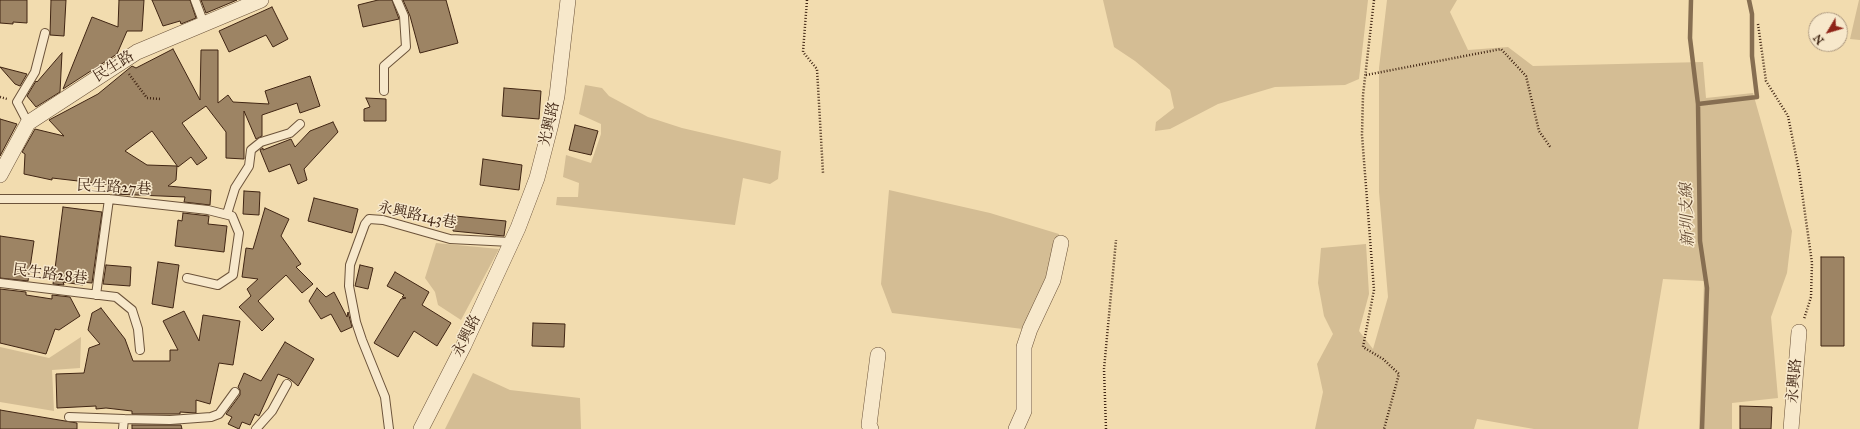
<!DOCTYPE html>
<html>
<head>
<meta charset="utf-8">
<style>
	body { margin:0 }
	#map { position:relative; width:1860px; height:429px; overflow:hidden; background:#f2dcaf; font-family:"IM FELL Great Primer",serif }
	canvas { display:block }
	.north { position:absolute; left:1808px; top:12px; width:40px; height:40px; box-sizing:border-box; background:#f7e8cb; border:1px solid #ae9a81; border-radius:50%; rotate:232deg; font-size:11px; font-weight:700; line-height:16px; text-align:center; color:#402513 }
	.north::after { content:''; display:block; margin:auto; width:14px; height:18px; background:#8f2418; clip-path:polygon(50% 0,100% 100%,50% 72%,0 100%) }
</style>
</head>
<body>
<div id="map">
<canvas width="1860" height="429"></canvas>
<div class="north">N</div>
</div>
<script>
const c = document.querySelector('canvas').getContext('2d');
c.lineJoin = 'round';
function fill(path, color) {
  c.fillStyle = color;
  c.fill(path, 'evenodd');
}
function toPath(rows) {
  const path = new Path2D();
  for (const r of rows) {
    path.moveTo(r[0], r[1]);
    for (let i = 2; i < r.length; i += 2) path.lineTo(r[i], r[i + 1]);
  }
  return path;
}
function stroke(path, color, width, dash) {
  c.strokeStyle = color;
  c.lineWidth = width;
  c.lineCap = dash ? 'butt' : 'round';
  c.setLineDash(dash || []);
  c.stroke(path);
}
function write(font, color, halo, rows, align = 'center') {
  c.font = font + ' "IM FELL Great Primer","Noto Serif TC",serif';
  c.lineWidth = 3;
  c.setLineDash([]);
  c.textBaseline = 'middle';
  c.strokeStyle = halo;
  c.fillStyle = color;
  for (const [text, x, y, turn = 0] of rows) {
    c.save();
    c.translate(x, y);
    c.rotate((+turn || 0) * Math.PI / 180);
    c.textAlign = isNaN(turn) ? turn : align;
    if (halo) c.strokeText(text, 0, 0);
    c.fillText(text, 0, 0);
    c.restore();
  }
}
fill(toPath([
	[1103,0,1368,0,1359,79,1345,85,1275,87,1218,104,1170,129,1155,131,1156,122,1174,108,1170,90,1135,61,1114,47],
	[1387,0,1457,0,1450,12,1468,50,1508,47,1533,66,1703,62,1706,98,1753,93,1792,231,1787,273,1771,317,1778,398,1732,403,1732,429,1699,429,1704,281,1663,279,1638,429,1534,429,1477,419,1474,429,1315,429,1323,392,1317,364,1333,334,1324,316,1318,283,1321,248,1366,244,1369,294,1359,331,1373,349,1388,297,1379,192,1379,68],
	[1859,0,1860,0,1860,40,1850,39],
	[585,85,602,88,609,96,648,117,682,128,781,151,778,179,770,184,743,178,735,225,556,205,557,197,578,197,579,183,563,177,566,155,591,163,601,134,601,124,579,114],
	[889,190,990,213,1059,234,1044,284,1023,329,892,313,881,284],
	[436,243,499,249,461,320,438,305,435,292,425,278],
	[81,337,80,368,52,370,54,411,0,402,0,347,49,358],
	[473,373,510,390,580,398,581,429,445,429]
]), '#d4bd94');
stroke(toPath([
	[1691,0,1690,38,1698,104,1700,241,1707,288,1702,429],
	[1698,104,1757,97,1752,56,1752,14,1749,0]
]), '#866e51', 4.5);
const building = toPath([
	[0,0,27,0,27,23,13,22,13,24,0,23,0,0],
	[51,0,66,0,64,36,50,35,51,0],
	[119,0,144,0,142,31,127,31,117,54,63,89,92,17,118,27,119,0],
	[152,0,190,0,196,18,181,24,180,21,163,26,152,0],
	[201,0,237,0,206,13,201,0],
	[378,0,392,0,399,19,363,27,358,5,378,0],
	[403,0,446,0,458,43,420,53,410,16,403,0],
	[272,7,288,39,273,47,266,35,229,52,219,31,272,7],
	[173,49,200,100,201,50,218,50,218,103,228,95,233,102,269,104,265,91,310,76,320,106,300,113,297,103,262,115,262,136,256,139,244,111,244,159,226,158,226,132,206,106,182,123,207,158,197,165,191,157,178,167,152,131,125,151,147,165,177,166,176,180,168,186,211,190,210,205,184,202,185,197,113,194,113,185,52,178,52,180,24,174,25,154,22,152,35,129,64,136,49,120,98,94,132,66,136,68,173,49],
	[62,53,60,92,36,107,27,96,36,81,37,82,62,53],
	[0,67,27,74,20,86,15,84,0,67],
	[504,88,541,91,539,119,502,116,504,88],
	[366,98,386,99,386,121,364,121,364,109,370,107,366,98],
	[0,119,17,124,0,156,0,119],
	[333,122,338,132,304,169,307,180,298,184,290,164,269,172,260,150,263,148,263,150,291,139,295,147,310,131,333,122],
	[575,125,598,131,591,155,569,150,575,125],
	[483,159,522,165,519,190,480,185,483,159],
	[244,191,260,192,259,215,243,214,244,191],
	[314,198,358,209,352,233,308,221,314,198],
	[63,207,102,212,92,283,81,282,83,285,63,282,64,285,53,284,63,207],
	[265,208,289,219,281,236,301,264,296,267,313,284,302,293,286,275,258,301,274,319,262,331,239,307,251,296,247,289,258,279,242,277,246,248,253,249,265,208],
	[183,213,209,216,208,224,227,226,224,252,175,246,178,220,182,221,183,213],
	[455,216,506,221,504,236,453,231,455,216],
	[0,236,34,241,28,281,0,278,0,236],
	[1821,257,1844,257,1844,346,1821,346,1821,257],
	[158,262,179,265,173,308,152,304,158,262],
	[106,265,131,267,130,286,103,284,106,265],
	[360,265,373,268,368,289,355,286,360,265],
	[395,272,429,292,422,305,451,323,437,346,414,331,398,357,374,343,401,299,406,298,402,297,404,295,387,286,395,272],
	[317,288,326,297,334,292,347,317,348,312,352,327,341,332,331,314,321,319,309,301,317,288],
	[0,289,26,292,26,295,52,299,52,295,70,297,80,316,59,330,55,329,46,354,0,343,0,289],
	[101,308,125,339,133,361,170,361,170,350,178,350,163,321,184,311,199,341,203,315,240,321,233,365,219,363,210,404,196,400,196,413,180,412,180,414,132,414,132,411,106,408,96,409,96,406,57,408,56,374,84,373,89,348,100,344,88,330,92,313,101,308],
	[533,323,565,324,564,347,532,346,533,323],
	[285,342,314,359,298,386,290,379,278,374,259,416,255,414,250,425,242,422,239,429,228,424,232,417,226,414,240,395,240,390,238,387,244,373,261,381,285,342],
	[1740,406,1772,407,1771,429,1740,429,1740,406],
	[0,410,77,423,77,429,0,429,0,410],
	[132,425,181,425,182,429,132,429,132,425]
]);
fill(building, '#9d8464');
stroke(building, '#402513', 1);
const service = toPath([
	[195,0,204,24],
	[384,91,384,66,406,47,404,16,397,0],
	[28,123,17,102,35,72,45,33],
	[0,199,109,199,208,210,232,216,239,233,233,275,218,285,187,278],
	[227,214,235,188,249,166,251,150,261,142,290,133,300,124],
	[0,283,116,297,132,310,138,329,140,350],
	[96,295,109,199],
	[69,417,124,419,123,429],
	[124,419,170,420,211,417,219,414,235,392],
	[256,429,272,411,287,384],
	[389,429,385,397,362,340,356,322,349,286,350,265,365,224,369,219,383,220,450,239,511,242]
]);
const minor = toPath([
	[0,175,28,123,137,52,261,0],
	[421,429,464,345,518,228,537,178,551,124,557,96,568,0],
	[871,429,869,425,878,355],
	[1016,429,1024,411,1024,347,1030,329,1053,280,1061,243],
	[1791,429,1799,332]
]);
stroke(service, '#6c533a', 10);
stroke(minor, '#6c533a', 16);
stroke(toPath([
	[807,0,803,52,817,69,823,173],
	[1374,0,1363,95,1362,135,1374,290,1363,347,1383,359,1399,374,1384,429],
	[1758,24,1766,81,1788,116,1799,171,1812,263,1811,297,1804,319],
	[129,74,147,98,161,99],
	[1366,75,1501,49,1526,76,1539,131,1551,148],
	[0,97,7,99],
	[1106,429,1104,369,1116,240]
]), '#402513', 2.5, [1, 2]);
stroke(service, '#f7e8cb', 8);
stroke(minor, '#f7e8cb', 15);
write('15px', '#402513', '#f7e8cb', [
	["民生路",114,67,-32],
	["光興路",550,124,-77],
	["民生路27巷",114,188,3],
	["永興路143巷",417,216,12],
	["民生路28巷",50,275,7],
	["永興路",467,336,-64],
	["永興路",1795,381,-85]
]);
write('italic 16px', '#634932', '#f7e8cb', [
	["新圳支線",1688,215,-92]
]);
</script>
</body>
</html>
